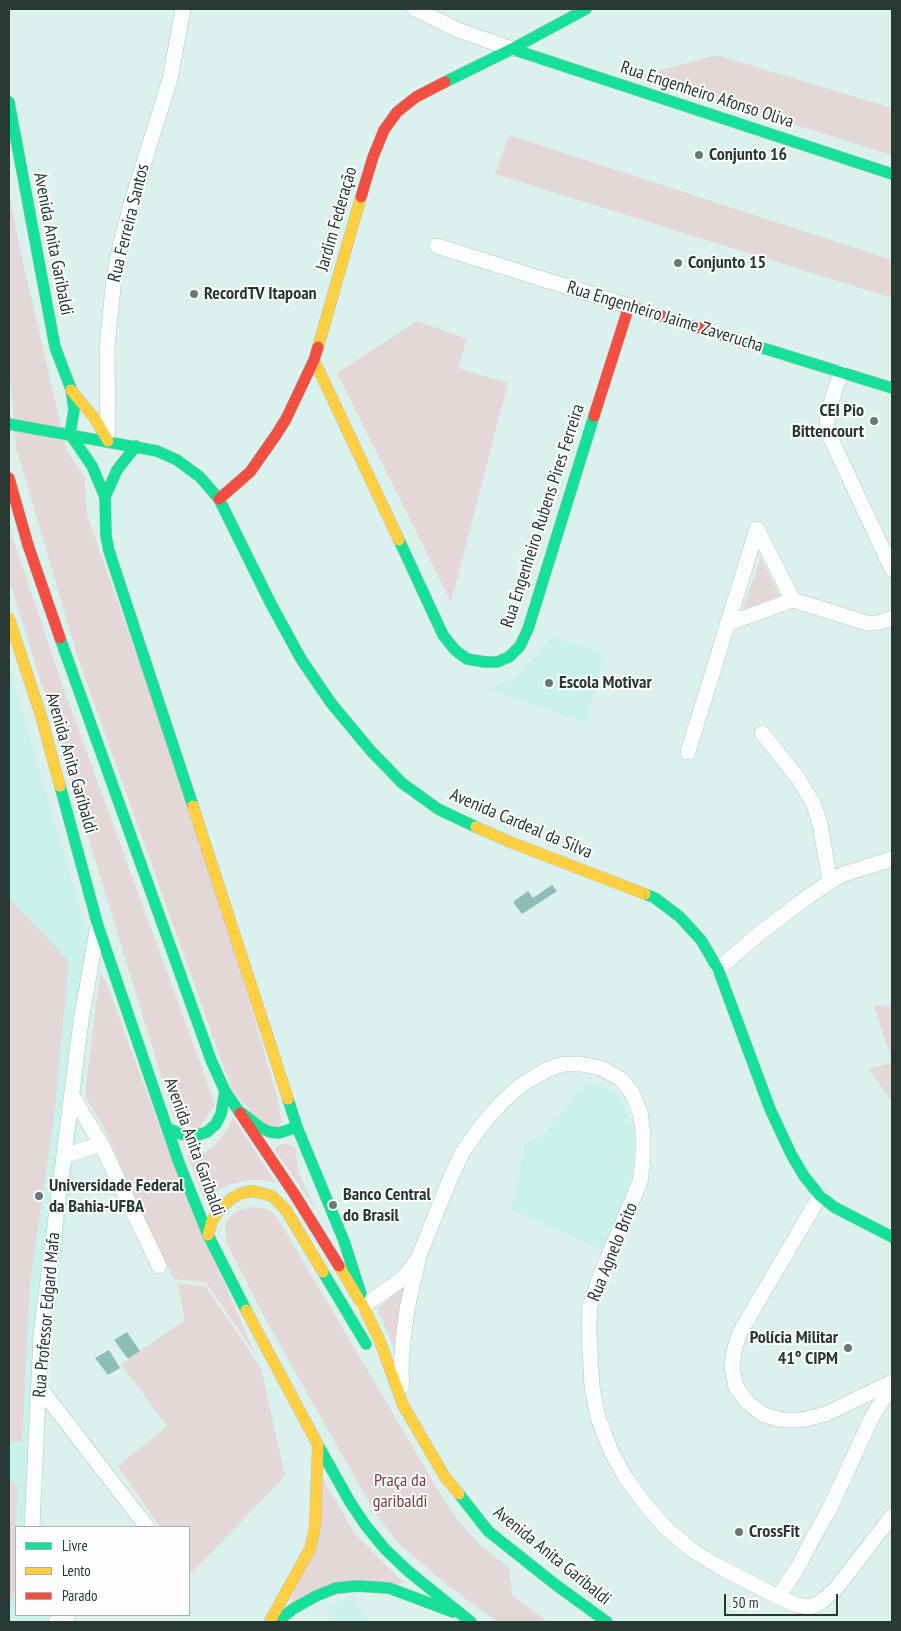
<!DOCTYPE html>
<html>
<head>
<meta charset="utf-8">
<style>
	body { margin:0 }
	#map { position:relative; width:901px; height:1631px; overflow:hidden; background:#dbf1ee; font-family:"PT Sans Narrow",sans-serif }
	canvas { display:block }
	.frame { position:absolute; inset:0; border:10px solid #273835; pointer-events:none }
	.legend { position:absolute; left:15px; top:1526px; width:175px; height:90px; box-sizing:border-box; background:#fefefe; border:1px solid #a8afae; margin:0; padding:6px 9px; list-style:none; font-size:15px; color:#273835 }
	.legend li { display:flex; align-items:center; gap:10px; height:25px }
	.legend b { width:25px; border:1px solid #a8afae }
	.scale { position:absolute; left:724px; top:1594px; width:114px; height:22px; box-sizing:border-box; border:2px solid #273835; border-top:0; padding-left:6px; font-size:15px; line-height:18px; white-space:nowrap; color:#273835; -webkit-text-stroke:4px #fefefe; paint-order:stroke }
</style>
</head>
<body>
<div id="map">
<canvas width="901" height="1631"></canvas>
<div class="frame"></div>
<ul class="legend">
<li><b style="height:6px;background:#16e098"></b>Livre</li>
<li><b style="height:6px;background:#ffcf43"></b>Lento</li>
<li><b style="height:6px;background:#f24e42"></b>Parado</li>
</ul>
<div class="scale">50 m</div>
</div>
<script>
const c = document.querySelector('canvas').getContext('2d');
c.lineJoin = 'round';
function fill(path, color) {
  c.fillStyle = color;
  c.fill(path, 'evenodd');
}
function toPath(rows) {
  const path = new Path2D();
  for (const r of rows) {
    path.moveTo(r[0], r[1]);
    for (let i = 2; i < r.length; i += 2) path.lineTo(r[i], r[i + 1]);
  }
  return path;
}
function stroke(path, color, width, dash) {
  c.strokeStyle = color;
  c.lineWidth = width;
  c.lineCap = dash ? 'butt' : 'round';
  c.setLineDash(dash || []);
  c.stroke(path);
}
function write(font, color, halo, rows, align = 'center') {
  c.font = font + ' "PT Sans Narrow",sans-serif';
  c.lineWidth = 4;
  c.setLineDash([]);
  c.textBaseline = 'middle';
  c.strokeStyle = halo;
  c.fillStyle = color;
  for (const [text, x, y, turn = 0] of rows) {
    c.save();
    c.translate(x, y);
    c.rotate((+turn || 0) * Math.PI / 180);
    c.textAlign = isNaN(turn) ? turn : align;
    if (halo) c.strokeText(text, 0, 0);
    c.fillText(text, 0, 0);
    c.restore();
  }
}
fill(toPath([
	[552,637,605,653,586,723,488,689,516,678],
	[9,664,97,965,41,1428,39,1527,16,1527,16,1615,46,1615,49,1622,9,1622],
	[585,1082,614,1091,626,1109,636,1141,629,1192,603,1251,511,1209,525,1143,545,1134],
	[353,1595,368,1622,336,1622,326,1608]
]), '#caf2eb');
fill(toPath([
	[717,55,892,108,892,155,638,76],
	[509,135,892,260,892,298,495,174],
	[9,193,22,258,67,452,84,476,87,515,201,836,277,1096,282,1124,269,1131,232,1090,77,655,16,447,9,363],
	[417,321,467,339,458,368,508,383,451,602,337,373],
	[9,527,61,681,215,1104,198,1130,174,1118,9,578],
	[761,558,780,596,743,609],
	[9,899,41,931,69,962,54,1115,30,1285,22,1442,9,1441],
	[100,972,107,984,175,1169,255,1354,206,1282,174,1279,129,1185,106,1132,86,1098,86,1086],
	[874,1005,892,1006,892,1062],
	[892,1063,892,1102,869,1069],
	[233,1117,276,1183,265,1180,247,1180,228,1185,215,1192,205,1200,187,1155,205,1152,214,1146,227,1130],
	[281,1144,291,1145,297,1150,295,1153,299,1174,317,1211,274,1148],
	[252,1207,266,1209,272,1212,280,1222,444,1500,458,1520,479,1544,509,1568,512,1595,548,1622,497,1622,451,1588,398,1543,375,1513,267,1322,226,1242,225,1225,227,1220,238,1210],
	[408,1282,394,1347,377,1309],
	[177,1283,206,1287,261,1368,285,1476,192,1573,189,1568,189,1527,160,1527,118,1466,167,1426,121,1364,185,1320],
	[323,1479,355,1534,404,1583,290,1604],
	[9,1482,17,1484,15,1595,10,1604,9,1599]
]), '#e4d7d7');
fill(toPath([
	[552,885,557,891,522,914,513,902,528,891,533,898],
	[127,1332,140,1351,128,1359,114,1340],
	[109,1350,120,1368,108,1375,95,1358]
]), '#8ebdb5');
const street = toPath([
	[415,9,458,30,512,49],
	[437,246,629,306],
	[841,372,828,412,827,424,831,439,892,569],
	[108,440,107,346,114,278,122,238,133,198,170,79,183,9],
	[727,624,793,600],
	[762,733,798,778,814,805,820,824,830,882],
	[688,752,757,529,793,600,867,623,877,623,892,618],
	[718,969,760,933,806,898,830,882,844,874,892,859],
	[73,1097,101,1144,159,1266],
	[64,1156,101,1144],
	[820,1196,740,1332,734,1351,732,1368,736,1387,748,1403,764,1415,782,1420,802,1420,826,1414,892,1382],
	[363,1306,398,1282,406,1275,416,1261],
	[402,1386,401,1369,403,1341,407,1309,419,1256,450,1179,462,1153,481,1126,501,1103,521,1085,548,1069,564,1064,581,1064,601,1068,621,1079,632,1093,640,1112,643,1133,643,1159,640,1182,601,1274,590,1306,589,1330,592,1387,598,1418,611,1451,625,1477,645,1504,666,1528,692,1550,716,1565,778,1597,797,1605,810,1607,818,1604,834,1591,892,1516],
	[40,1388,147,1527],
	[32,1527,41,1336,81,1021,97,930],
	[778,1597,798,1567,814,1536,829,1510,872,1417,892,1386],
	[56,1622,68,1615]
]);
const fast = toPath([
	[512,49,892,174],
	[445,82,512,49,586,9],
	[9,102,55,347,71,389,74,410,70,434,92,466,105,497],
	[740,341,892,388],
	[9,424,157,451,177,460,200,477,219,499,271,604,301,659,331,703,371,751,402,783,438,809,476,827],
	[136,446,117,470,105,497,106,536,109,551,193,806],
	[399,540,443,635,455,650,467,659,485,662,497,662,509,657,520,646,528,629,594,416],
	[60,638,211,1060,225,1091,240,1113],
	[60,786,98,926,179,1163,208,1235,246,1310],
	[645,894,655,898,680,917,701,940,718,969,770,1109,791,1154,804,1176,820,1196,834,1207,892,1237],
	[288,1099,297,1127,344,1241,361,1294],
	[242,1113,261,1128,270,1132,279,1133,297,1127],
	[167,1128,181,1134,195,1136,207,1132,216,1124,221,1114,225,1091],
	[323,1272,366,1344],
	[318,1445,350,1502,366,1526,385,1549,408,1571,471,1622],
	[459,1494,488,1531,556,1585,607,1622],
	[277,1622,293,1609,316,1596,336,1588,357,1586,389,1588,453,1612]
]);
const slow = toPath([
	[318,347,361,197],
	[314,360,399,540],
	[71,390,95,419,108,441],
	[9,618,41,716,60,786],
	[193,806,288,1099],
	[476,827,510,842,645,894],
	[208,1235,212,1221,219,1210,232,1198,242,1193,253,1191,272,1196,286,1210,323,1272],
	[339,1266,363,1306,379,1339,403,1405,445,1477,459,1494],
	[246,1310,318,1445],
	[270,1621,310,1549,315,1527,318,1445]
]);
const jam = toPath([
	[361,197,373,157,384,130,397,112,416,97,445,82],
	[594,416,629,306,740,341],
	[9,478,28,545,60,638],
	[219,499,250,472,276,435,286,419,314,360,318,347],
	[240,1113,295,1195,339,1266]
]);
stroke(street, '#b2c4c1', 16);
stroke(fast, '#b2c4c1', 12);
stroke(slow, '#b2c4c1', 12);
stroke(jam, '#b2c4c1', 12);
stroke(street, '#fafdfc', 15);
stroke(fast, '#16e098', 11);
stroke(slow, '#ffcf43', 11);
stroke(jam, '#f24e42', 11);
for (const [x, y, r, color] of [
	[699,155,5,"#667976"],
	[678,263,5,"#667976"],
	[194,294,5,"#667976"],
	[874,421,5,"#667976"],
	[549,683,5,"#667976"],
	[39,1196,5,"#667976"],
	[333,1205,5,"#667976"],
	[848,1348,5,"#667976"],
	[739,1532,5,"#667976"]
]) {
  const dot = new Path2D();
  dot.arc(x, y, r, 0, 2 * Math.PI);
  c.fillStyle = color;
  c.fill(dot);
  stroke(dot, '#fefefe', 2);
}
write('18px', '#273835', '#fefefe', [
	["Rua Engenheiro Afonso Oliva",707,95,18],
	["Jardim Federação",337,219,-74],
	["Rua Ferreira Santos",129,223,-76],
	["Avenida Anita Garibaldi",53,244,79],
	["Rua Engenheiro Jaime Zaverucha",665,317,17],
	["Rua Engenheiro Rubens Pires Ferreira",543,516,-72],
	["Avenida Anita Garibaldi",71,763,74],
	["Avenida Cardeal da Silva",521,824,23],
	["Avenida Anita Garibaldi",194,1147,70],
	["Rua Agnelo Brito",613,1252,-68],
	["Rua Professor Edgard Mafa",47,1315,-85],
	["Avenida Anita Garibaldi",552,1556,39]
]);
write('bold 18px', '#273835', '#fefefe', [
	["Conjunto 16",709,155],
	["Conjunto 15",688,263],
	["RecordTV Itapoan",204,294],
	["CEI Pio",864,411,"right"],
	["Bittencourt",864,432,"right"],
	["Escola Motivar",559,683],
	["Universidade Federal",49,1186],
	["da Bahia-UFBA",49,1207],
	["Banco Central",343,1195],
	["do Brasil",343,1216],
	["Polícia Militar",838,1338,"right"],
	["41º CIPM",838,1359,"right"],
	["CrossFit",749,1532]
], 'left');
write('18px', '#7b3940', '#fefefe', [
	["Praça da",400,1481],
	["garibaldi",400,1502]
]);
</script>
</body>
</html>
